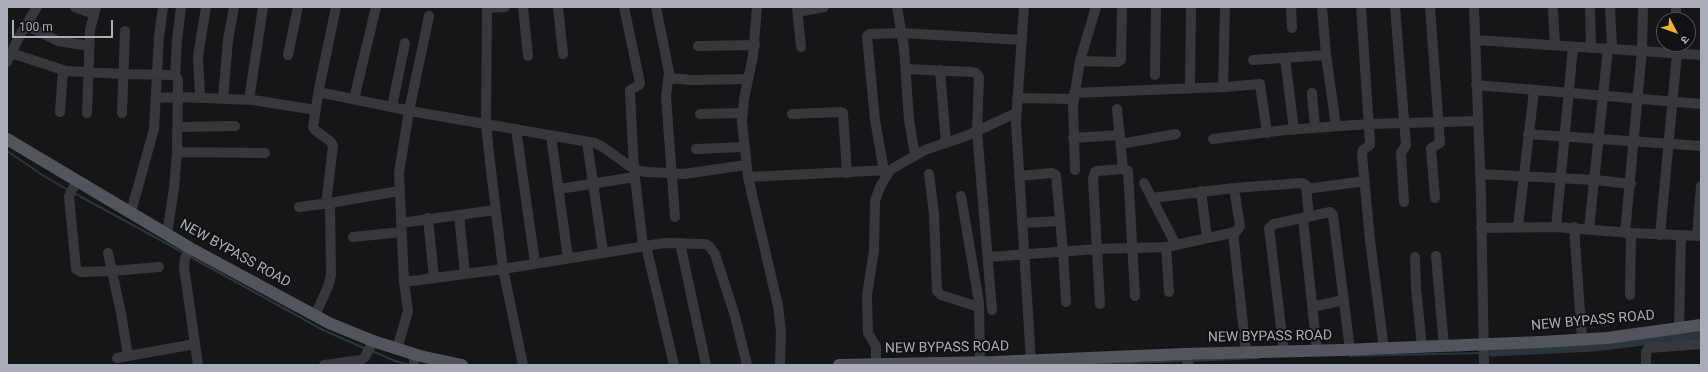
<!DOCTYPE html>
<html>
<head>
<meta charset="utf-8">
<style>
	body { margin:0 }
	#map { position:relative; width:1708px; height:372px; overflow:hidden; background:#161618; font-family:Roboto,"Noto Sans Devanagari",sans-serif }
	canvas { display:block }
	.frame { position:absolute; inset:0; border:8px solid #a8adb8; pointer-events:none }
	.north { position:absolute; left:1656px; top:12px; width:40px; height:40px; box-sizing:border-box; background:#111113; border:1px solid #4d4f55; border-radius:50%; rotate:131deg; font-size:11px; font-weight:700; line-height:16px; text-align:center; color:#a8adb8 }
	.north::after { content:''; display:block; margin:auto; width:14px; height:18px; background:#f2b134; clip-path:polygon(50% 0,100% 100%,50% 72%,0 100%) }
	.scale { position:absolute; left:12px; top:20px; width:101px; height:18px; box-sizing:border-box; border:2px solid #a8adb8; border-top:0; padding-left:5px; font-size:12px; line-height:14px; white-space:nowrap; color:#a8adb8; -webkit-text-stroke:3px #111113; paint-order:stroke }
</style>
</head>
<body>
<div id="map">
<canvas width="1708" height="372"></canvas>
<div class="frame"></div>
<div class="north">उ</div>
<div class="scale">100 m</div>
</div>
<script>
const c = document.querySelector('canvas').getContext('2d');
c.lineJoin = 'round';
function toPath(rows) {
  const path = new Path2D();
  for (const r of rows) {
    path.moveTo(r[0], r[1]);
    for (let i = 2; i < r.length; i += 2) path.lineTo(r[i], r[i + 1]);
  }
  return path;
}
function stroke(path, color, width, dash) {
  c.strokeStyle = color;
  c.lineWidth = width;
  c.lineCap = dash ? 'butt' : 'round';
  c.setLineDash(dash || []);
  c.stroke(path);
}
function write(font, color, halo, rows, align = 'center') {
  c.font = font + ' Roboto,sans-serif';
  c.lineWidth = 4;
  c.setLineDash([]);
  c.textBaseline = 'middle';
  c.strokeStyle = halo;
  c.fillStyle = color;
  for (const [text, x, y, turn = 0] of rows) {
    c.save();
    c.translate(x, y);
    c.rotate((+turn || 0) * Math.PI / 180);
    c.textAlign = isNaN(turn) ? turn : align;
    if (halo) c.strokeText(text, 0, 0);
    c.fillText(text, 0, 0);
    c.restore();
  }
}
stroke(toPath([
	[7,151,44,176,68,190],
	[74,193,184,253],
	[189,256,323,330,366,349],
	[372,351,395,361,410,365],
	[1350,356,1481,353],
	[1190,361,1259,358],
	[1072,365,1184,361]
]), '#2c353c', 2);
stroke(toPath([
	[1492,353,1594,348,1701,335]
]), '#2c353c', 7);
stroke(toPath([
	[75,7,94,14],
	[336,7,320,84,319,88,323,93,416,112,595,143,603,147,628,165,640,171,648,172,684,174,746,165],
	[487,7,486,124,490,162,503,269,523,365],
	[523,7,528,56],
	[558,7,563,54],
	[624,7,640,83,639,85,630,90,630,93,634,169,643,246],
	[656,7,669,72,666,97,675,217],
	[757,7,753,56,744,99,742,122,748,177,778,306,781,332,780,365],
	[797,7,801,47],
	[897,7,904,48,909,120,915,155],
	[1024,7,1016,122,1031,361],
	[1225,7,1223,86,1225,87,1260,84,1267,133],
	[1291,7,1292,28],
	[1322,7,1326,55,1336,126],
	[1361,7,1370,143,1370,145,1363,150,1362,155,1370,240,1384,349],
	[1395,7,1406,145,1401,153,1404,202],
	[1430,7,1440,143,1431,148,1435,198],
	[1474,7,1481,195,1484,365],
	[1590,7,1591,48],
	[1610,7,1612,48],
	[487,8,505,7],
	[1553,11,1555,45],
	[798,12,824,7],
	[1676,20,1676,7],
	[26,25,58,41,90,46],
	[1475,40,1701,55],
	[698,46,755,45],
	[11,53,66,71,123,74,175,75,178,80,177,152,174,188,167,234],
	[288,55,298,7],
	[1285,58,1294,130],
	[1253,60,1326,55],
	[1080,61,1117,62,1121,60,1122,7],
	[7,62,20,35,37,7],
	[906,69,972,72,976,73,979,77,977,131,992,310],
	[940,70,946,143],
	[175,75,177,40,181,7],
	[1155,75,1156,7],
	[668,78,693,80,748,79],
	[1476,85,1701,104],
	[319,88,313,127,315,130,331,142,333,146,326,204],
	[1190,89,1191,7],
	[1074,93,1225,87],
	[1312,93,1315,128],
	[200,97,198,56,206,7],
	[156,98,178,97,253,100,316,110],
	[223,98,228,40,234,7],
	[1017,98,1074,99],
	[354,99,376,7],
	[249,100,263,7],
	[392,107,405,43],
	[1117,109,1123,169],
	[60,112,63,70],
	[87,113,90,30,96,7],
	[122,113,125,31],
	[700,114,742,113],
	[792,114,840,112,843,113,847,173],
	[178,127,235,126],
	[516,129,535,263],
	[1528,134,1701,146],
	[551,136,568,258],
	[1073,138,1120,135],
	[1213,139,1285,130,1369,124,1478,121],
	[587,142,603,252],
	[1121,144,1176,134],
	[696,149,744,147],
	[177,152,265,153],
	[1075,170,1073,105,1080,61,1096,7],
	[884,171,875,120,867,36,870,34,902,33,1022,40],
	[929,174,934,214,937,291,941,295,979,307],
	[1480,174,1595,180,1631,184],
	[1019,176,1052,173,1056,175,1063,252,1066,302],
	[748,177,890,170,925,150,966,136,1016,113],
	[77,180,69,196,76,269,81,272,112,271,159,267],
	[1144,183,1176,245],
	[559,189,635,177],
	[1306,189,1365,181],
	[1201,191,1207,238],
	[961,196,979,302,980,362],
	[1152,198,1234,188,1302,183,1306,185,1309,217],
	[299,207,330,203,399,191],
	[131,212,154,129,159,37,163,7],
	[459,215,465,274],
	[428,218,434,278],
	[1303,219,1317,351],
	[401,223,495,210],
	[1022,223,1060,221],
	[1518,226,1534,91],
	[1556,227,1573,47],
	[1574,227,1582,339],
	[1481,228,1556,227,1631,233,1701,236],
	[1589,229,1608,48],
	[1233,232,1246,352],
	[1625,233,1642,50,1643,7],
	[1660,235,1677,53],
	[1697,236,1701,186],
	[353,237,401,232],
	[680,243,706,365],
	[646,246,674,365],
	[1166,247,1169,292],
	[190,248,185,258,184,267,198,365],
	[108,253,121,313,128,356],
	[1436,256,1444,346],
	[988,257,1098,249,1166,247,1236,232,1240,226,1234,188],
	[1415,257,1416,288,1422,347],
	[404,282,503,269,646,246,664,243,705,244,709,246,715,254,735,316,747,365],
	[1630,295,1631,233],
	[1100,304,1093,179,1095,172,1097,171,1123,169,1128,171,1135,296],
	[1312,307,1344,300],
	[315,315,328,287,331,275,330,203],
	[1679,328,1681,235],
	[397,349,408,311,404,282,399,173,409,111,429,16],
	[1284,352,1269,228,1274,224,1330,212,1333,215,1350,350],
	[1184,354,1189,365],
	[117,358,195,344],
	[876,364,876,346,868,333,867,295,874,251,875,201,880,187,890,170],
	[324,365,361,360,365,357,373,341],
	[414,365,414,354],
	[1646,365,1646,352,1649,348,1701,344]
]), '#37383d', 10);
stroke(toPath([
	[7,139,190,248,329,323,373,341,420,356,462,365],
	[839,365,994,362,1184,354,1342,350,1541,342,1607,338,1701,325]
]), '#53555c', 12);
write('14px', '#a8adb8', '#111113', [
	["NEW BYPASS ROAD",235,254,29],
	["NEW BYPASS ROAD",1593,321,-5],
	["NEW BYPASS ROAD",1270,337,-1],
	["NEW BYPASS ROAD",947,348,-1]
]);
</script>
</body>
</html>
